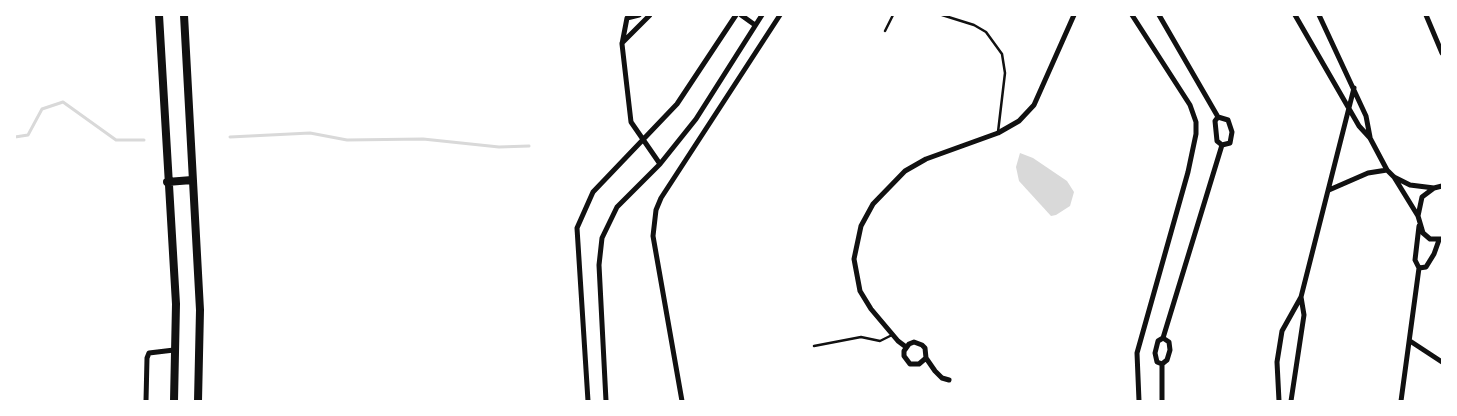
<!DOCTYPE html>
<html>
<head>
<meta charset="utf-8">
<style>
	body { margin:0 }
	#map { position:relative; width:1457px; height:416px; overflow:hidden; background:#fff; font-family:"Titillium Web",sans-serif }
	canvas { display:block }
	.frame { position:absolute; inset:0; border:16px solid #fff; pointer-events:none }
</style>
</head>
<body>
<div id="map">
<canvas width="1457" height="416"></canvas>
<div class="frame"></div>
</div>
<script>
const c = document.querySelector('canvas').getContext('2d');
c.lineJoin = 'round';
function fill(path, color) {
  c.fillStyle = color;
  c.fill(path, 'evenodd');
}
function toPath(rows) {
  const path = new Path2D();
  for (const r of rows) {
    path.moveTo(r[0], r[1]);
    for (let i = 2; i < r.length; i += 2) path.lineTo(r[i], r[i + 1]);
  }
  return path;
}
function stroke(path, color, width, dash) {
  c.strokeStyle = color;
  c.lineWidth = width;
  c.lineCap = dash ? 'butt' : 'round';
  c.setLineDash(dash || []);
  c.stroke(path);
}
fill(toPath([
	[1020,153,1033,158,1067,181,1074,192,1070,206,1056,215,1051,216,1019,181,1016,167]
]), '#d9d9d9');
stroke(toPath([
	[15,137,28,135,42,109,63,102,116,140,144,140],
	[230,137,310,133,347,140,423,139,499,147,529,146]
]), '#d9d9d9', 3);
stroke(toPath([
	[942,15,974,25,986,32,1002,54,1005,73,998,132],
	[885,31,893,15],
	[814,346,861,337,880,341,892,335]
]), '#111', 2.5);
stroke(toPath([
	[639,15,627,18,622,44,631,122,660,164],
	[741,15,755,25],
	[1132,15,1190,105,1196,122,1196,134,1188,172,1137,353,1139,401],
	[1159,15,1218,117],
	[1295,15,1359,126,1370,138,1387,170,1394,177,1410,185,1434,188],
	[1319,15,1366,116,1370,137],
	[1426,15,1442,53],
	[622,43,650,15],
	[1218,117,1228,120,1232,132,1230,143,1222,145],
	[1218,117,1215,121,1217,141,1222,145],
	[1394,177,1418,216],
	[1442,186,1434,188,1422,197,1418,216,1423,233,1430,239,1442,239],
	[1329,190,1368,173,1387,170],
	[1419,268,1426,267,1434,254,1439,240],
	[1163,338,1222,145],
	[1410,341,1442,362],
	[906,347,898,341,871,309,860,291,854,259,861,226,873,204,905,171,926,159,998,133,1019,121,1034,105,1074,15],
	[926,358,919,364,910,364,904,356,904,351,909,344,914,342,922,345,925,348,926,358,935,371,942,378,949,380],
	[1162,364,1162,401],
	[1162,364,1157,362,1155,353,1158,341,1163,338],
	[1162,364,1167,360,1170,350,1169,342,1163,338],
	[146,401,147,358,149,353,174,350],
	[588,401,577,228,593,192,677,104,736,15],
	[606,401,599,265,602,238,617,207,660,164,696,119,762,15],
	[682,401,653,236,656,210,661,198,780,15],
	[1279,401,1277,362,1282,331,1301,297],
	[1291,401,1304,315,1301,297,1354,88],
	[1401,401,1419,268,1415,260,1419,226]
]), '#111', 5);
stroke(toPath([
	[159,15,176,304,174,401],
	[184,15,200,310,198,401],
	[167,182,192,180]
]), '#111', 8);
</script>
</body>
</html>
